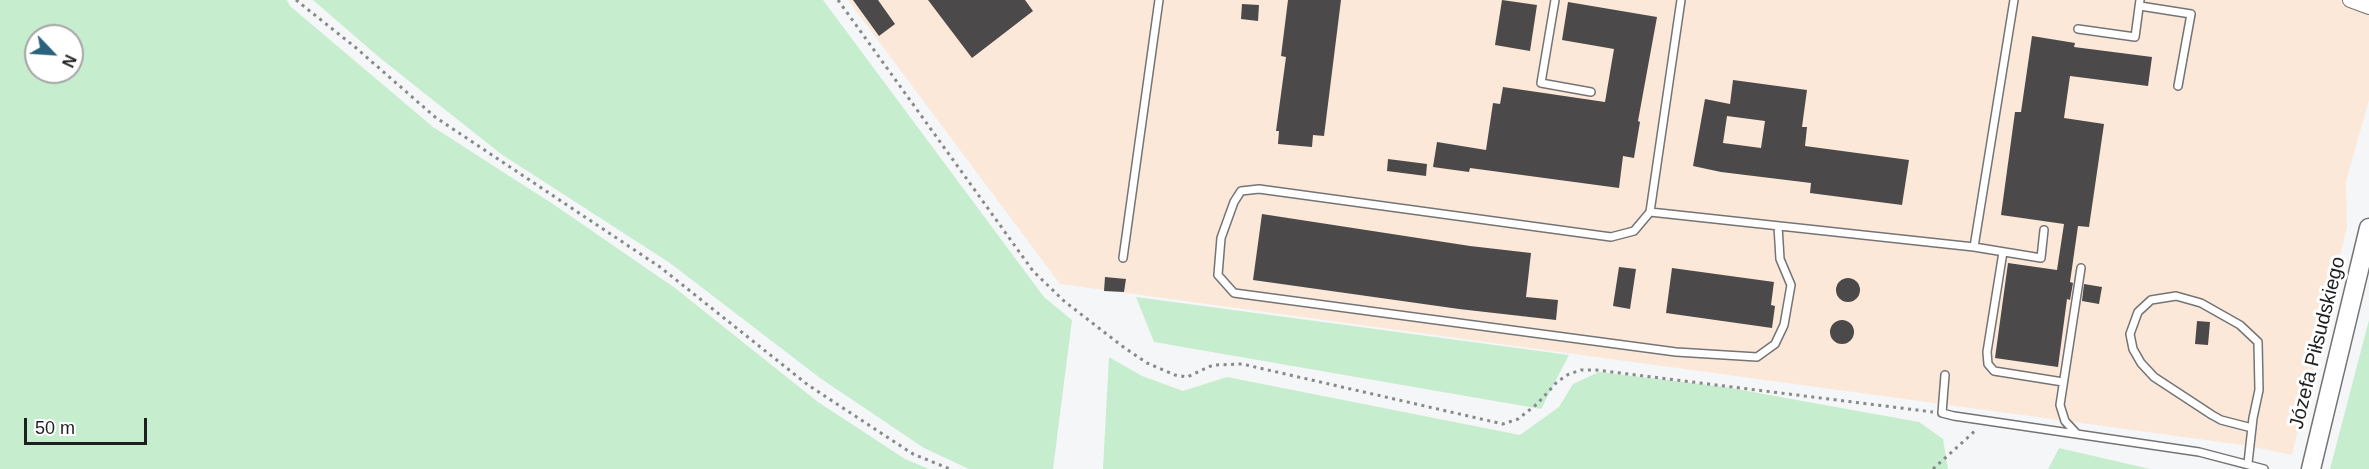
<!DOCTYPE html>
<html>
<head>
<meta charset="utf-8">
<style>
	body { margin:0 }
	#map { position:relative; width:2369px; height:469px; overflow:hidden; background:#f5f6f8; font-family:Arial,sans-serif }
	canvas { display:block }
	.north { position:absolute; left:24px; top:24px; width:60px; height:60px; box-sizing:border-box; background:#fff; border:2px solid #a5a5a6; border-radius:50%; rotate:115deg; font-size:16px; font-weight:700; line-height:24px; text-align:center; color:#1f1f20 }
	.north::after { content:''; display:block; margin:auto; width:21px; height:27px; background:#2b637d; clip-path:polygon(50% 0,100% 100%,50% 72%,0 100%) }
	.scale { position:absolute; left:24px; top:418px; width:123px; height:27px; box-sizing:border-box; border:3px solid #1f1f20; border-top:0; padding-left:8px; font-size:18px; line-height:21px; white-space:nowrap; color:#1f1f20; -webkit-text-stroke:4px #fff; paint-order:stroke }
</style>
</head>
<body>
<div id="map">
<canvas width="2369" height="469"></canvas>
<div class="north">N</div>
<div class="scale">50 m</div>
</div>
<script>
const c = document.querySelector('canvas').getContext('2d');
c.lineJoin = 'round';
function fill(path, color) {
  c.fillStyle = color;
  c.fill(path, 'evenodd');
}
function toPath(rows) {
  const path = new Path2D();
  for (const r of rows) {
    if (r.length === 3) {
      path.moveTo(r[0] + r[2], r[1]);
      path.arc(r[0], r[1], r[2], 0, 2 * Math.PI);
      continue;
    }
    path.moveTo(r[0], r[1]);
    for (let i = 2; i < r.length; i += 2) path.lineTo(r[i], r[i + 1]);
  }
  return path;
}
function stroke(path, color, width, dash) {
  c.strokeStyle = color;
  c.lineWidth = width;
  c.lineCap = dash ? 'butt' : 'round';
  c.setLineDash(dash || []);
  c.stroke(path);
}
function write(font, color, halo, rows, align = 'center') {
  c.font = font + ' Arial,sans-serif';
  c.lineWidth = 6;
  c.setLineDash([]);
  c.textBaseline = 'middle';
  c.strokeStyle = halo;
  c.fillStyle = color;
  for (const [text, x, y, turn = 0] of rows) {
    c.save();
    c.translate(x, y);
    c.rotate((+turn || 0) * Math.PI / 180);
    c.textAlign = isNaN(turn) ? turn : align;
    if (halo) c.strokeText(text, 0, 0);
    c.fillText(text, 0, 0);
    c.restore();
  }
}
fill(toPath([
	[848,0,2369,0,2369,100,2346,181,2347,227,2292,455,2250,446,1060,284]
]), '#fce8d9');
fill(toPath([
	[0,0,287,0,290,6,433,127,553,204,675,288,818,402,905,459,929,469,0,469],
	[36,36,72,36,72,72,36,72],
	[313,0,823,0,1044,297,1072,320,1053,469,969,469,924,448,820,378,670,263,501,154,380,58],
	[1136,297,1569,355,1541,409,1154,342],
	[2369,320,2369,469,2330,469],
	[1109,357,1142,376,1183,391,1227,377,1520,435,1559,407,1573,384,1599,372,1725,387,1919,422,1943,439,1948,469,1103,469],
	[2059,448,2150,469,2048,469]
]), '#c6edcd');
fill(toPath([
	[853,0,878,0,895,24,879,36],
	[928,0,1025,0,1033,11,972,58],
	[1288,0,1341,0,1324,136,1313,135,1312,147,1278,144,1279,131,1276,131,1286,57,1281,56],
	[1502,0,1537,5,1530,51,1495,45],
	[1568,2,1657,17,1638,121,1640,122,1634,158,1623,156,1619,188,1470,168,1469,172,1433,167,1437,142,1486,150,1493,103,1500,104,1503,87,1605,102,1614,49,1562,40],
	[1242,4,1259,5,1258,21,1241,19],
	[2032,36,2075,43,2074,47,2152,57,2148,86,2070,76,2064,118,2104,124,2089,227,2078,226,2070,282,2073,283,2070,300,2067,299,2058,367,1995,358,2008,263,2057,270,2064,224,2001,215,2015,112,2021,112],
	[1733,80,1807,90,1802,127,1807,127,1805,146,1909,160,1902,205,1810,193,1811,183,1721,172,1693,166,1705,99,1730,104],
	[1727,116,1765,121,1761,148,1723,143],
	[1388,159,1427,164,1426,176,1387,171],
	[1262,214,1470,246,1531,253,1526,297,1558,300,1556,320,1459,309,1253,280],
	[1619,267,1636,269,1630,309,1613,306],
	[1672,268,1774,282,1771,305,1775,306,1772,328,1666,313],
	[1105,277,1126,279,1124,292,1104,291],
	[1848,290,12],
	[2084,284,2102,287,2099,304,2082,301],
	[1842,332,12],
	[2197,321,2210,322,2208,345,2195,344]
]), '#4b494a');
const service = toPath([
	[1555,0,1541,83,1591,92],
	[1681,0,1650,212,1974,247,2014,0],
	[2140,6,2191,14,2178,86],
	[2078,29,2135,37,2140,0],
	[1650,212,1634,231,1611,237,1259,189,1241,191,1234,202,1221,238,1218,275,1234,293,1676,352,1757,357,1775,344,1784,325,1791,285,1780,259,1778,226],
	[1974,247,2041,258,2044,230],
	[2003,252,1987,352,1988,364,1994,371,2063,382],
	[1123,258,1159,0],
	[1945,375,1942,413,1954,416,2199,452,2264,469],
	[2077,434,2065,421,2060,405,2081,268],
	[2248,463,2253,418,2259,390,2258,342,2240,325,2201,303,2176,296,2151,300,2138,312,2130,334,2133,349,2141,363,2154,377,2212,415,2221,420,2252,428]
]);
const minor = toPath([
	[2350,0,2369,7]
]);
const secondary = toPath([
	[2311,469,2369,228]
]);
stroke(service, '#747476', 10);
stroke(minor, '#747476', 16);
stroke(secondary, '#747476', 21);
stroke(toPath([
	[296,0,355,47,435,117,660,267,808,385,913,454,950,469],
	[838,0,1033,271,1064,301,1122,346,1147,363,1175,375,1187,377,1213,365,1242,364,1503,424,1518,419,1537,404,1557,382,1569,374,1581,370,1596,370,1933,412],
	[1933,469,1976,430]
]), '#88898a', 3, [3, 4.5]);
stroke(service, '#fff', 7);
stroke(minor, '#fff', 14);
stroke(secondary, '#fff', 18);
write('20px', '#1f1f20', '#fff', [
	["Józefa Piłsudskiego",2318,343,-76]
]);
</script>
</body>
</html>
